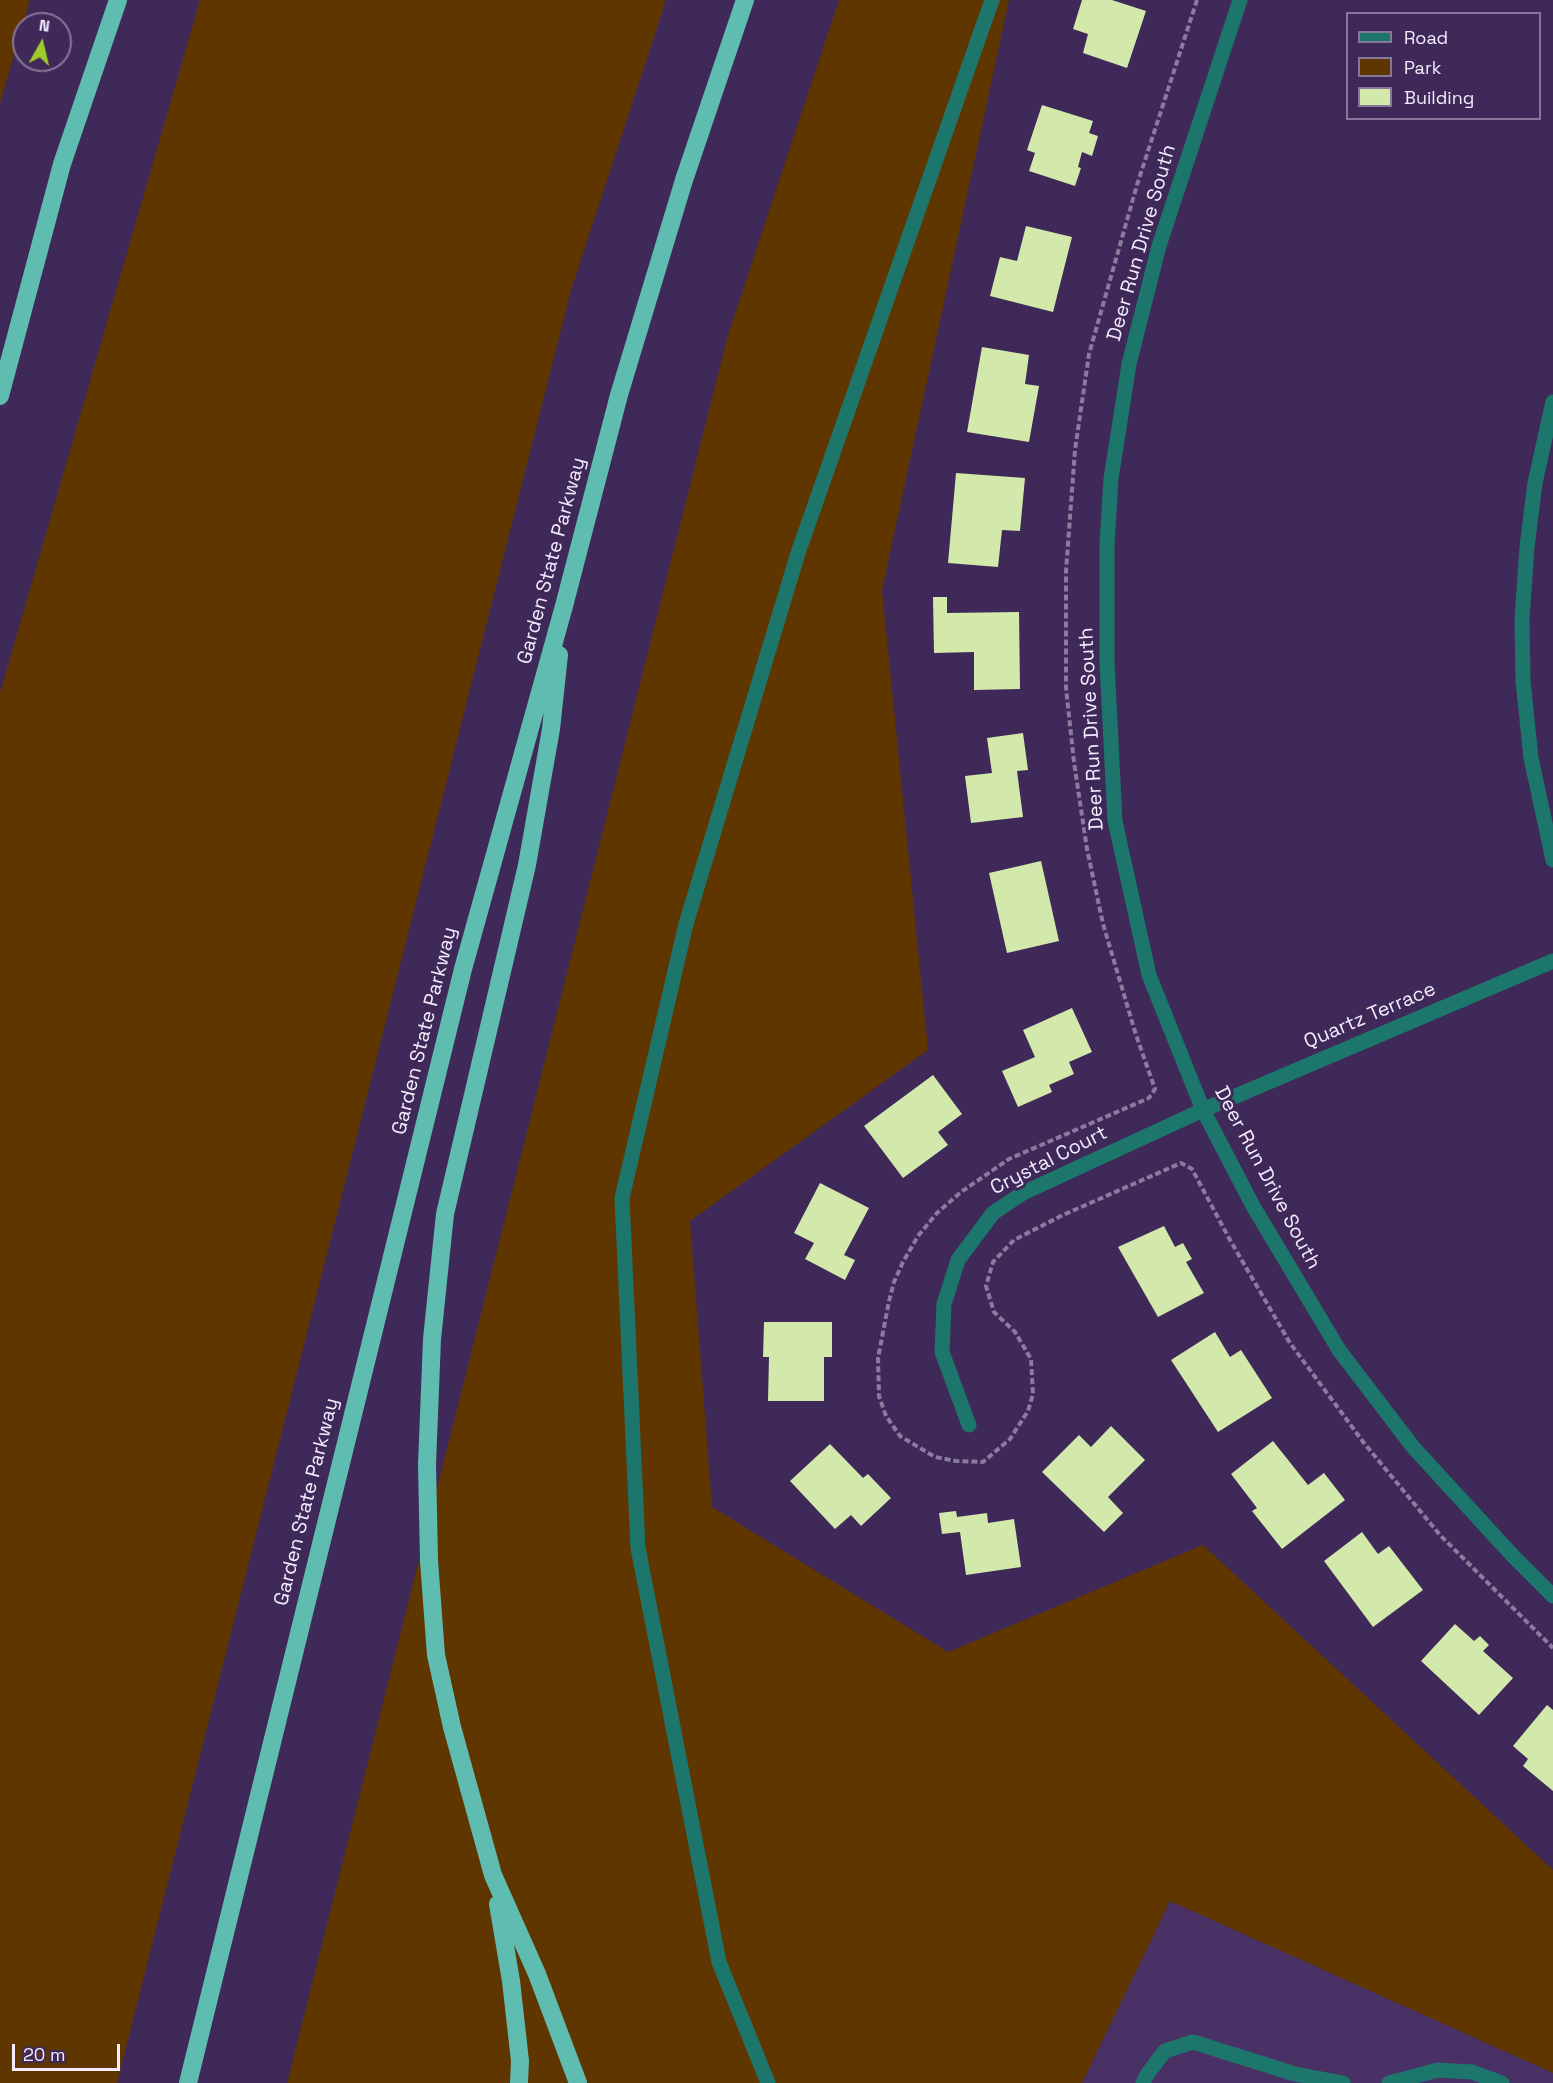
<!DOCTYPE html>
<html>
<head>
<meta charset="utf-8">
<style>
	body { margin:0 }
	#map { position:relative; width:1553px; height:2083px; overflow:hidden; background:#3f2958; font-family:"Space Grotesk",sans-serif }
	canvas { display:block }
	.legend { position:absolute; left:1346px; top:12px; width:195px; height:108px; box-sizing:border-box; background:#3f2958; border:2px solid #87779a; margin:0; padding:8px 10px; list-style:none; font-size:18px; color:#f3ecfe }
	.legend li { display:flex; align-items:center; gap:12px; height:30px }
	.legend b { width:30px; border:2px solid #87779a }
	.north { position:absolute; left:12px; top:12px; width:60px; height:60px; box-sizing:border-box; background:#3f2958; border:2px solid #87779a; border-radius:50%; rotate:8deg; font-size:16px; font-weight:700; line-height:24px; text-align:center; color:#f3ecfe }
	.north::after { content:''; display:block; margin:auto; width:21px; height:27px; background:#9fca2c; clip-path:polygon(50% 0,100% 100%,50% 72%,0 100%) }
	.scale { position:absolute; left:12px; top:2044px; width:108px; height:27px; box-sizing:border-box; border:3px solid #f3ecfe; border-top:0; padding-left:8px; font-size:18px; line-height:21px; white-space:nowrap; color:#f3ecfe; -webkit-text-stroke:4px #3f2958; paint-order:stroke }
</style>
</head>
<body>
<div id="map">
<canvas width="1553" height="2083"></canvas>
<ul class="legend">
<li><b style="height:8px;background:#1d766c"></b>Road</li>
<li><b style="height:16px;background:#603600"></b>Park</li>
<li><b style="height:16px;background:#d3e9ac"></b>Building</li>
</ul>
<div class="north">N</div>
<div class="scale">20 m</div>
</div>
<script>
const c = document.querySelector('canvas').getContext('2d');
c.lineJoin = 'round';
function fill(path, color) {
  c.fillStyle = color;
  c.fill(path, 'evenodd');
}
function toPath(rows) {
  const path = new Path2D();
  for (const r of rows) {
    path.moveTo(r[0], r[1]);
    for (let i = 2; i < r.length; i += 2) path.lineTo(r[i], r[i + 1]);
  }
  return path;
}
function stroke(path, color, width, dash) {
  c.strokeStyle = color;
  c.lineWidth = width;
  c.lineCap = dash ? 'butt' : 'round';
  c.setLineDash(dash || []);
  c.stroke(path);
}
function write(font, color, halo, rows, align = 'center') {
  c.font = font + ' "Space Grotesk",sans-serif';
  c.lineWidth = 6;
  c.setLineDash([]);
  c.textBaseline = 'middle';
  c.strokeStyle = halo;
  c.fillStyle = color;
  for (const [text, x, y, turn = 0] of rows) {
    c.save();
    c.translate(x, y);
    c.rotate((+turn || 0) * Math.PI / 180);
    c.textAlign = isNaN(turn) ? turn : align;
    if (halo) c.strokeText(text, 0, 0);
    c.fillText(text, 0, 0);
    c.restore();
  }
}
fill(toPath([
	[1170,1901,1553,2073,1553,2083,1082,2083]
]), '#493065');
fill(toPath([
	[0,0,30,0,0,103],
	[200,0,666,0,571,290,117,2083,0,2083,0,693],
	[839,0,1009,0,882,590,928,1050,690,1221,712,1507,948,1652,1203,1545,1553,1870,1553,2073,1170,1901,1082,2083,287,2083,728,335]
]), '#603600');
fill(toPath([
	[1082,0,1112,0,1146,11,1127,68,1083,53,1088,34,1073,29],
	[1042,105,1093,121,1089,133,1098,136,1092,156,1082,152,1078,167,1081,168,1075,186,1029,171,1035,153,1027,150],
	[1026,226,1072,237,1053,312,990,296,1000,257,1017,261],
	[982,347,1029,355,1025,384,1039,386,1029,442,967,432],
	[956,473,1025,478,1020,531,1002,530,998,567,948,563],
	[933,597,947,597,947,613,1019,612,1020,689,974,690,974,652,934,653],
	[1023,733,1028,770,1017,771,1023,817,971,823,965,776,992,773,987,738],
	[1041,861,1059,941,1007,953,989,873],
	[1072,1008,1092,1052,1069,1062,1074,1074,1049,1085,1052,1092,1018,1107,1002,1071,1035,1057,1023,1030],
	[933,1075,962,1114,938,1132,948,1145,903,1178,864,1126],
	[820,1183,869,1208,844,1255,855,1260,845,1280,805,1259,814,1243,794,1233],
	[1164,1226,1175,1247,1183,1243,1192,1259,1186,1262,1204,1293,1158,1317,1118,1247],
	[764,1322,832,1322,832,1357,824,1357,824,1401,768,1401,769,1357,763,1357],
	[1215,1332,1230,1357,1241,1350,1272,1398,1218,1432,1171,1360],
	[1111,1426,1145,1460,1108,1497,1123,1513,1104,1532,1042,1472,1079,1435,1091,1447],
	[1273,1441,1308,1485,1324,1473,1345,1500,1282,1549,1252,1511,1257,1508,1231,1474],
	[830,1444,863,1478,868,1474,891,1498,861,1526,851,1515,835,1529,790,1481],
	[956,1511,957,1517,987,1513,988,1523,1014,1519,1021,1567,966,1575,960,1532,942,1534,939,1513],
	[1362,1532,1378,1554,1389,1546,1423,1590,1373,1627,1324,1561],
	[1455,1624,1474,1641,1480,1636,1489,1645,1483,1651,1513,1678,1479,1715,1421,1661],
	[1547,1705,1553,1710,1553,1791,1523,1766,1528,1759,1513,1746]
]), '#d3e9ac');
stroke(toPath([
	[1197,0,1137,185,1089,354,1075,450,1066,571,1066,688,1074,762,1087,849,1103,924,1136,1035,1155,1089,1149,1098,1009,1159,961,1192,937,1213,918,1236,903,1262,894,1282,889,1301,878,1358,879,1396,886,1416,900,1436,935,1457,956,1461,983,1462,1010,1439,1028,1411,1033,1394,1031,1359,1015,1332,994,1312,986,1286,993,1262,1014,1240,1063,1215,1181,1163,1192,1169,1230,1240,1290,1343,1364,1443,1440,1535,1553,1648]
]), '#8b7c9e', 4, [6, 3]);
stroke(toPath([
	[1240,0,1159,246,1129,364,1111,479,1107,544,1107,663,1115,821,1149,975,1203,1110,1253,1206,1339,1350,1413,1447,1513,1556,1553,1596],
	[1553,402,1535,483,1527,547,1522,619,1523,681,1531,758,1553,860],
	[969,1425,942,1352,944,1304,958,1260,993,1213,1023,1193,1203,1110,1553,961],
	[768,2083,719,1962,638,1548,622,1198,686,924,798,553,992,0],
	[1143,2083,1148,2073,1165,2051,1193,2042,1295,2074,1343,2083],
	[1389,2083,1438,2070,1472,2072,1502,2083]
]), '#1d766c', 15);
stroke(toPath([
	[0,396,62,164,118,0],
	[559,655,551,729,527,865,445,1214,432,1339,427,1464,429,1561,436,1655,452,1727,493,1875,537,1974,578,2083],
	[498,1904,511,1981,520,2061,519,2083],
	[188,2083,463,969,564,606,619,395,684,180,745,0]
]), '#5fbcb0', 18);
write('20px', '#f3ecfe', '#3f2958', [
	["Deer Run Drive South",1142,243,-74],
	["Garden State Parkway",552,561,-75],
	["Deer Run Drive South",1092,729,-93],
	["Quartz Terrace",1370,1016,-23],
	["Garden State Parkway",425,1031,-76],
	["Crystal Court",1049,1161,-27],
	["Deer Run Drive South",1267,1178,62],
	["Garden State Parkway",307,1502,-76]
]);
</script>
</body>
</html>
